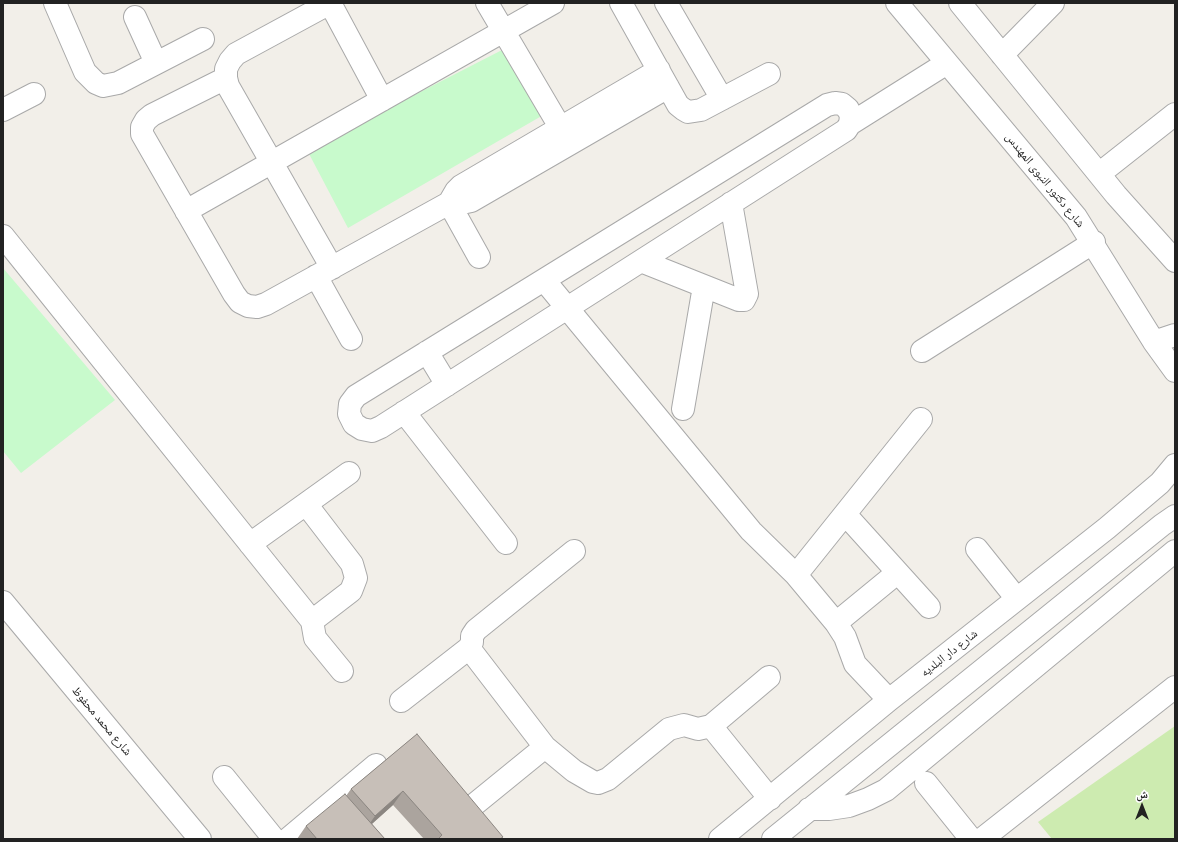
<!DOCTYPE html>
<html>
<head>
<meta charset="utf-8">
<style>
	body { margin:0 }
	#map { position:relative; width:1178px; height:842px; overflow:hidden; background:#f2efe9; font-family:"Golos Text","Noto Naskh Arabic",sans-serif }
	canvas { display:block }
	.frame { position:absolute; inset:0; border:4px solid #222; pointer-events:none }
	.north { position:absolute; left:1122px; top:786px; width:40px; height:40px; -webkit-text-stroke:3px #fff; paint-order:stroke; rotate:0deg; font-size:11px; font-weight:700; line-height:16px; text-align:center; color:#222 }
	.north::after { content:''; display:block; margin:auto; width:14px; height:18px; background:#222; clip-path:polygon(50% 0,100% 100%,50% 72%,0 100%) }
</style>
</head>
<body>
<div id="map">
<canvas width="1178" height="842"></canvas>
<div class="frame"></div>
<div class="north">ش</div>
</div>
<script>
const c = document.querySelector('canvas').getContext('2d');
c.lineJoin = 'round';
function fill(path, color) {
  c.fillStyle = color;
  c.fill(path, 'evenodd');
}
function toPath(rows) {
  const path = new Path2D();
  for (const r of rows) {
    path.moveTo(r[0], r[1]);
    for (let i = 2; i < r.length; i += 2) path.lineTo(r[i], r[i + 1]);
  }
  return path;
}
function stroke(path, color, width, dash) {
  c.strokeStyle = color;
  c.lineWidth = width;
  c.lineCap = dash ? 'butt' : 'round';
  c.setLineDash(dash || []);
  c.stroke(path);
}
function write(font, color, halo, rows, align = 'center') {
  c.font = font + ' "Golos Text","Noto Naskh Arabic",sans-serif';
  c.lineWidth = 3;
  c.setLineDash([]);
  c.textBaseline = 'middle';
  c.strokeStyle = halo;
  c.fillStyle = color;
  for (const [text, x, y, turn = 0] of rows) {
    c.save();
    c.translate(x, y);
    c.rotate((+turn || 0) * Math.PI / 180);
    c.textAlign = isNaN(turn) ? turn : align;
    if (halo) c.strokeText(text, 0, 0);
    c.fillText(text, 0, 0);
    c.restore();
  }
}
fill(toPath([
	[1175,726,1175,839,1052,839,1038,822]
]), '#cdebb0');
fill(toPath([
	[504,49,545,114,348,228,307,150],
	[3,268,115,400,21,473,3,451]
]), '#c8facc');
const minor = toPath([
	[55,3,85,72,96,83,103,86,118,83,203,39],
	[487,3,567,139],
	[621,3,678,105,683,109,688,112,701,110,769,74],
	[666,3,722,99],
	[897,3,1076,217,1154,342,1175,371],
	[960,3,1116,195,1175,261],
	[135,17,156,63],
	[1002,55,1053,3],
	[226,78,152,115,146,120,142,127,142,134,234,294,240,302,248,306,257,307,266,304,449,203,457,204,471,201,668,87],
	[835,103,842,104,848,109,851,116,850,124,846,130,381,427,372,431,362,429,354,424,349,414,350,404,356,396,827,105,835,103],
	[3,110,34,94],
	[850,124,947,63],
	[1099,174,1175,114],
	[449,203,456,191,461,186,659,70],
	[449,203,479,257],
	[186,211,553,3],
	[3,236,312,621,315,638,342,671],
	[641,261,739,300,744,300,747,294,731,203],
	[332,268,228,86,226,78,226,69,230,61,236,54,330,3,382,100],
	[316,276,351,339],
	[544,280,751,531,796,575,836,623,845,637,855,664,889,700],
	[1154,342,1175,335],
	[922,351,1094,242],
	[427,352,447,385],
	[683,409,704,286],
	[404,412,506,543],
	[306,504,352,564,356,578,351,591,312,621],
	[845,514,929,607],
	[250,544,349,473],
	[977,549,1017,599],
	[796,575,921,419],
	[3,602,200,839],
	[836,623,897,573],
	[469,648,545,747,574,771,593,782,598,783,608,779,669,729,684,725,698,729,711,726,769,677],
	[401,701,469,648,472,642,472,636,476,630,574,551],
	[711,726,770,799],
	[224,777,274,839],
	[926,783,971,839],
	[475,804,545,747],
	[809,809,829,809,849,806,868,799,886,790,1175,551],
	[288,839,376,765],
	[720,839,889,700,1107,528,1160,483,1175,465],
	[773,839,1162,525,1175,516],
	[982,839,1175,687]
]);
stroke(minor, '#a9a9a9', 24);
stroke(minor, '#fff', 22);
fill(toPath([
	[417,734,501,839,424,839,393,805,372,824,385,839,297,839,306,826,346,796,351,789]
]), '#aba49e');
fill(toPath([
	[403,791,393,805,365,830,375,816]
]), '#8b8681');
const building = toPath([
	[417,734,503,837,500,839,438,839,442,835,403,791,375,816,351,789,417,734],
	[345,794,385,839,317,839,306,826,345,794]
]);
fill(building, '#c7bfb8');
stroke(building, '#8b8681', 1);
write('12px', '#222', '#fff', [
	["شارع دكتور النبوى المهندس",1045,180,51],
	["شارع دار البلديه",949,653,-38],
	["شارع محمد محفوظ",102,721,50]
]);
</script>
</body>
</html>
